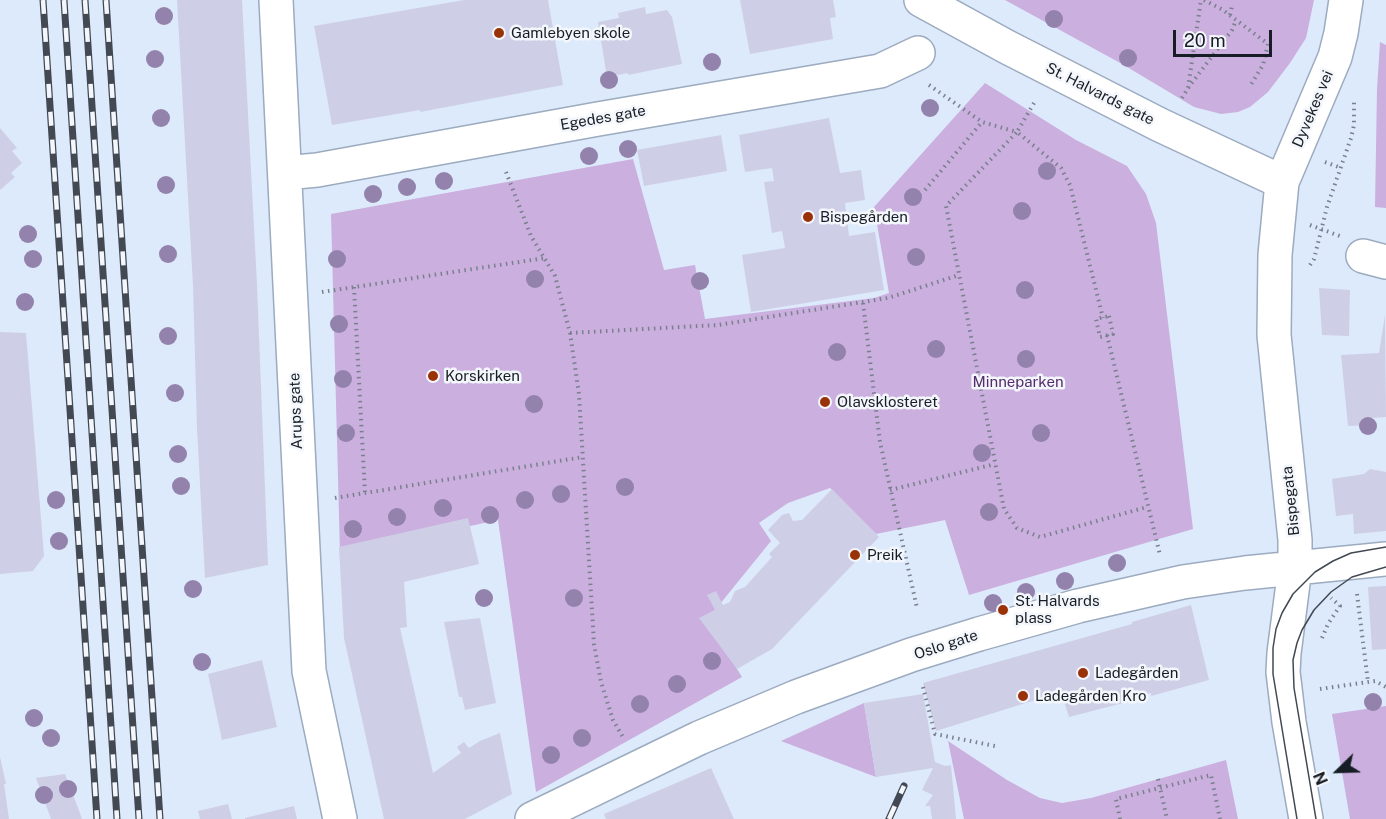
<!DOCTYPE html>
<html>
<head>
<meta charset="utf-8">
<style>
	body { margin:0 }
	#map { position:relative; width:1386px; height:819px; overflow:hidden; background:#ddeafb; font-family:"Public Sans",sans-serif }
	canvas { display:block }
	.north { position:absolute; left:1308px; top:741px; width:60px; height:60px; -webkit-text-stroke:4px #f3f6fb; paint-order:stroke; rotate:247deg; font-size:16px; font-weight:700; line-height:24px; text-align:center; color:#171d24 }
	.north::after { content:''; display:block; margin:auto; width:21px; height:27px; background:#171d24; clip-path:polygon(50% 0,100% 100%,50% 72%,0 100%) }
	.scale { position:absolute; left:1173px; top:30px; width:99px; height:27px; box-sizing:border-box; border:3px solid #171d24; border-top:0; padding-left:8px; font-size:18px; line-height:21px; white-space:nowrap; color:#171d24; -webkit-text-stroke:4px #f3f6fb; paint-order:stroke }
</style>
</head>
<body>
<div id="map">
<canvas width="1386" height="819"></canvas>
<div class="north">N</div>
<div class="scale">20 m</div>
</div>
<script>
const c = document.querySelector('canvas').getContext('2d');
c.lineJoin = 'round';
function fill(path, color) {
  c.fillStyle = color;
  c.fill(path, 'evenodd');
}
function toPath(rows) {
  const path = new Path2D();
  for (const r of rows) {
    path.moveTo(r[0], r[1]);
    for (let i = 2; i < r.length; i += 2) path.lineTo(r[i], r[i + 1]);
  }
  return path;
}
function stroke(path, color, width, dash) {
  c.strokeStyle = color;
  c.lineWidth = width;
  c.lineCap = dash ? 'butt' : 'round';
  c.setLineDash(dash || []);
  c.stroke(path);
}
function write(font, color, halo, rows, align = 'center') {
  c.font = font + ' "Public Sans",sans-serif';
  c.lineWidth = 5;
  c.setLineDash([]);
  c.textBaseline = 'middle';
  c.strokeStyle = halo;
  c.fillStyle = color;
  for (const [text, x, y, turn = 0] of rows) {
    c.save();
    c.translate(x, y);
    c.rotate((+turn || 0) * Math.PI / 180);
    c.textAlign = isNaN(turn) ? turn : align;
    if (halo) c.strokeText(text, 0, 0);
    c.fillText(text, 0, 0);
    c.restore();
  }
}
fill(toPath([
	[1005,0,1314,0,1306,38,1290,63,1268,92,1250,107,1238,112,1221,114,1194,107,1122,64],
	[1380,42,1386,45,1386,208,1375,207,1377,89],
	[985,83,1076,140,1127,166,1146,194,1156,223,1193,529,969,595,945,520,876,534,830,488,788,503,759,523,771,541,707,620,742,677,536,792,498,520,340,554,331,214,633,159,664,270,695,265,705,319,874,298,889,293,874,207],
	[864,703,876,777,781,741],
	[1386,706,1386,819,1350,819,1332,714],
	[948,741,1007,780,1040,798,1062,803,1091,798,1226,760,1238,819,964,819]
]), '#cbafde');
fill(toPath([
	[177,0,242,0,257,284,268,565,205,578,197,428,193,286],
	[464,0,548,0,563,85,420,112,420,110,332,125,314,26],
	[740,0,833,0,836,17,830,18,833,39,750,54],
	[645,7,646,14,667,10,672,17,682,64,628,75,628,73,607,77,598,22,619,18,618,13],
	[829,118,840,173,861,170,865,200,845,203,849,236,875,232,884,290,751,312,742,255,785,248,782,231,772,233,764,182,774,181,772,168,745,172,739,135],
	[0,128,17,148,12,151,22,163,11,173,15,177,0,190],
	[721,135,727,171,644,186,637,150],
	[1319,288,1350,290,1349,336,1322,335],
	[1385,315,1386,417,1372,418,1372,425,1348,426,1341,355,1379,353],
	[0,332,26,333,44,556,33,571,0,574],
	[1370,469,1386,472,1386,531,1354,534,1353,514,1336,516,1332,479,1364,474],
	[832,489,879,537,772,649,737,669,699,618,715,610,707,595,716,591,723,605,730,602,735,591,745,587,772,557,769,554,780,543,768,530,782,515,789,513,793,521,802,520],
	[468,518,479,564,404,582,407,627,400,628,433,773,461,753,457,747,464,742,469,748,480,741,500,733,512,794,465,819,384,819,344,638,339,547],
	[1386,586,1386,649,1372,650,1368,587],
	[1191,605,1209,680,1151,696,1151,693,1127,700,1127,702,1069,717,1061,692,936,731,923,683,1132,624,1132,622],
	[480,618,496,703,465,710,462,697,459,697,444,622],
	[262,660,277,727,222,740,208,674],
	[923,694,935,762,945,766,951,765,956,819,932,819,930,806,925,806,933,795,922,790,933,768,876,777,864,703],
	[0,757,6,784,4,784,9,819,0,819],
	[711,768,734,819,606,819,604,814],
	[65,774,80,813,82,819,51,819,36,778],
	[228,804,232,819,200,819,198,811],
	[294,806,297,819,245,819,245,818]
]), '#cecfe7');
const minor = toPath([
	[276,0,309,671,340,819],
	[921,0,1007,47,1160,125,1282,182],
	[285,173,317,170,598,119,880,71,918,53],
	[1363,256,1386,262],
	[532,819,699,738,796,697,911,655,979,634,1078,606,1183,582,1245,573,1386,559],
	[1306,819,1289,722,1283,672,1284,653,1295,568,1295,540,1274,335,1275,255,1282,182,1335,57,1341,33,1346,0]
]);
stroke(minor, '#9cabbf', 36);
stroke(toPath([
	[1204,0,1223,10,1268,44,1263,65,1250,86],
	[1230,15,1232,6],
	[929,85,982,122,1017,132,946,206,1004,509,1017,528,1040,537,1147,507],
	[1188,88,1232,30,1236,20],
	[1182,98,1188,88,1201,0],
	[1034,103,1017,132,1061,168,1070,185,1103,318],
	[1325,162,1341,168],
	[506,172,531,236,555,276,570,333,579,394,594,644,601,682,613,720,624,739],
	[925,190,982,122],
	[1310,225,1340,236],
	[1310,265,1314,259,1327,207,1351,138,1354,125,1354,100],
	[354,287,365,493],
	[322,292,545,258],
	[863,303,880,442,917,608],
	[1109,316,1113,334,1100,337,1096,319,1109,316],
	[570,333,718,325,888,298,959,275],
	[1107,335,1160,555],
	[890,490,995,464],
	[335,498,583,457],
	[1357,594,1368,682],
	[1322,638,1328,624,1340,606,1331,598],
	[923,687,935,734,995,746],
	[1320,689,1375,681,1386,687],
	[1158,779,1167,819],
	[1120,819,1116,799,1211,775,1220,819]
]), '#78818d', 4, [1.5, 4.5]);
stroke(minor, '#fff', 33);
stroke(toPath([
	[1297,819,1273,674,1273,648,1276,629,1282,613,1293,594,1315,572,1333,561,1351,553,1386,547],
	[1316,819,1294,688,1293,660,1297,643,1302,630,1314,610,1331,592,1352,577,1386,567]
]), '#424953', 1.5);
const rail = toPath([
	[43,0,97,819],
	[64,0,117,819],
	[85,0,139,819],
	[106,0,160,819],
	[889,819,904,786]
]);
stroke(rail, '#424953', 7);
stroke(rail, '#f3f6fb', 4.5, [14]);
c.fillStyle = '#9382ac';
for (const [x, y] of [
	[164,16],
	[1054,19],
	[1128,58],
	[155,59],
	[712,62],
	[609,80],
	[930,108],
	[161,118],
	[628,149],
	[589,156],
	[1047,171],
	[444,181],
	[166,185],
	[407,187],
	[373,194],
	[913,197],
	[1022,211],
	[28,234],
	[168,254],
	[916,257],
	[33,259],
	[337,259],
	[535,279],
	[700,281],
	[1025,290],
	[25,302],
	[339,324],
	[168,336],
	[936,349],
	[837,352],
	[1026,359],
	[343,379],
	[175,393],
	[534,404],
	[1368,426],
	[346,433],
	[1041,433],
	[982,453],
	[178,454],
	[181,486],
	[625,487],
	[561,494],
	[56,500],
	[525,500],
	[443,508],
	[989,512],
	[490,515],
	[397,517],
	[353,529],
	[59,541],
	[1117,563],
	[1065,581],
	[193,589],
	[1026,592],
	[484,598],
	[574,598],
	[993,603],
	[712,661],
	[202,662],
	[677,684],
	[1373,702],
	[640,704],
	[34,718],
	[51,738],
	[582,738],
	[551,755],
	[68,789],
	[44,795]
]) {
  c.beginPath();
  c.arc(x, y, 9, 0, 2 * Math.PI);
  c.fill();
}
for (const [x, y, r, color] of [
	[499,33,6,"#993307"],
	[808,217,6,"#993307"],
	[433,376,6,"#993307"],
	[825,402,6,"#993307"],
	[855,555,6,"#993307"],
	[1003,610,6,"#993307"],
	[1083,673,6,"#993307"],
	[1023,696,6,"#993307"]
]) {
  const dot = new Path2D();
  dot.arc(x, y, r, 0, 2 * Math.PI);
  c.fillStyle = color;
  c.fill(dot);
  stroke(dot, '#f3f6fb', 2);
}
write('15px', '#171d24', '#f3f6fb', [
	["Gamlebyen skole",511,33],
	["Bispegården",820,217],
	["Korskirken",445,376],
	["Olavsklosteret",837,402],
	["Preik",867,555],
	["St. Halvards",1015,601],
	["plass",1015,618],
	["Ladegården",1095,673],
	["Ladegården Kro",1035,696]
], 'left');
write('15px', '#171d24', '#f3f6fb', [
	["St. Halvards gate",1100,94,27],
	["Dyvekes vei",1313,109,-67],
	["Egedes gate",603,118,-10],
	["Arups gate",296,411,-92],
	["Bispegata",1291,501,-96],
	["Oslo gate",946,645,-18]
]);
write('15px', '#562d6c', '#f3f6fb', [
	["Minneparken",1018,382]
]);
</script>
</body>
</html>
